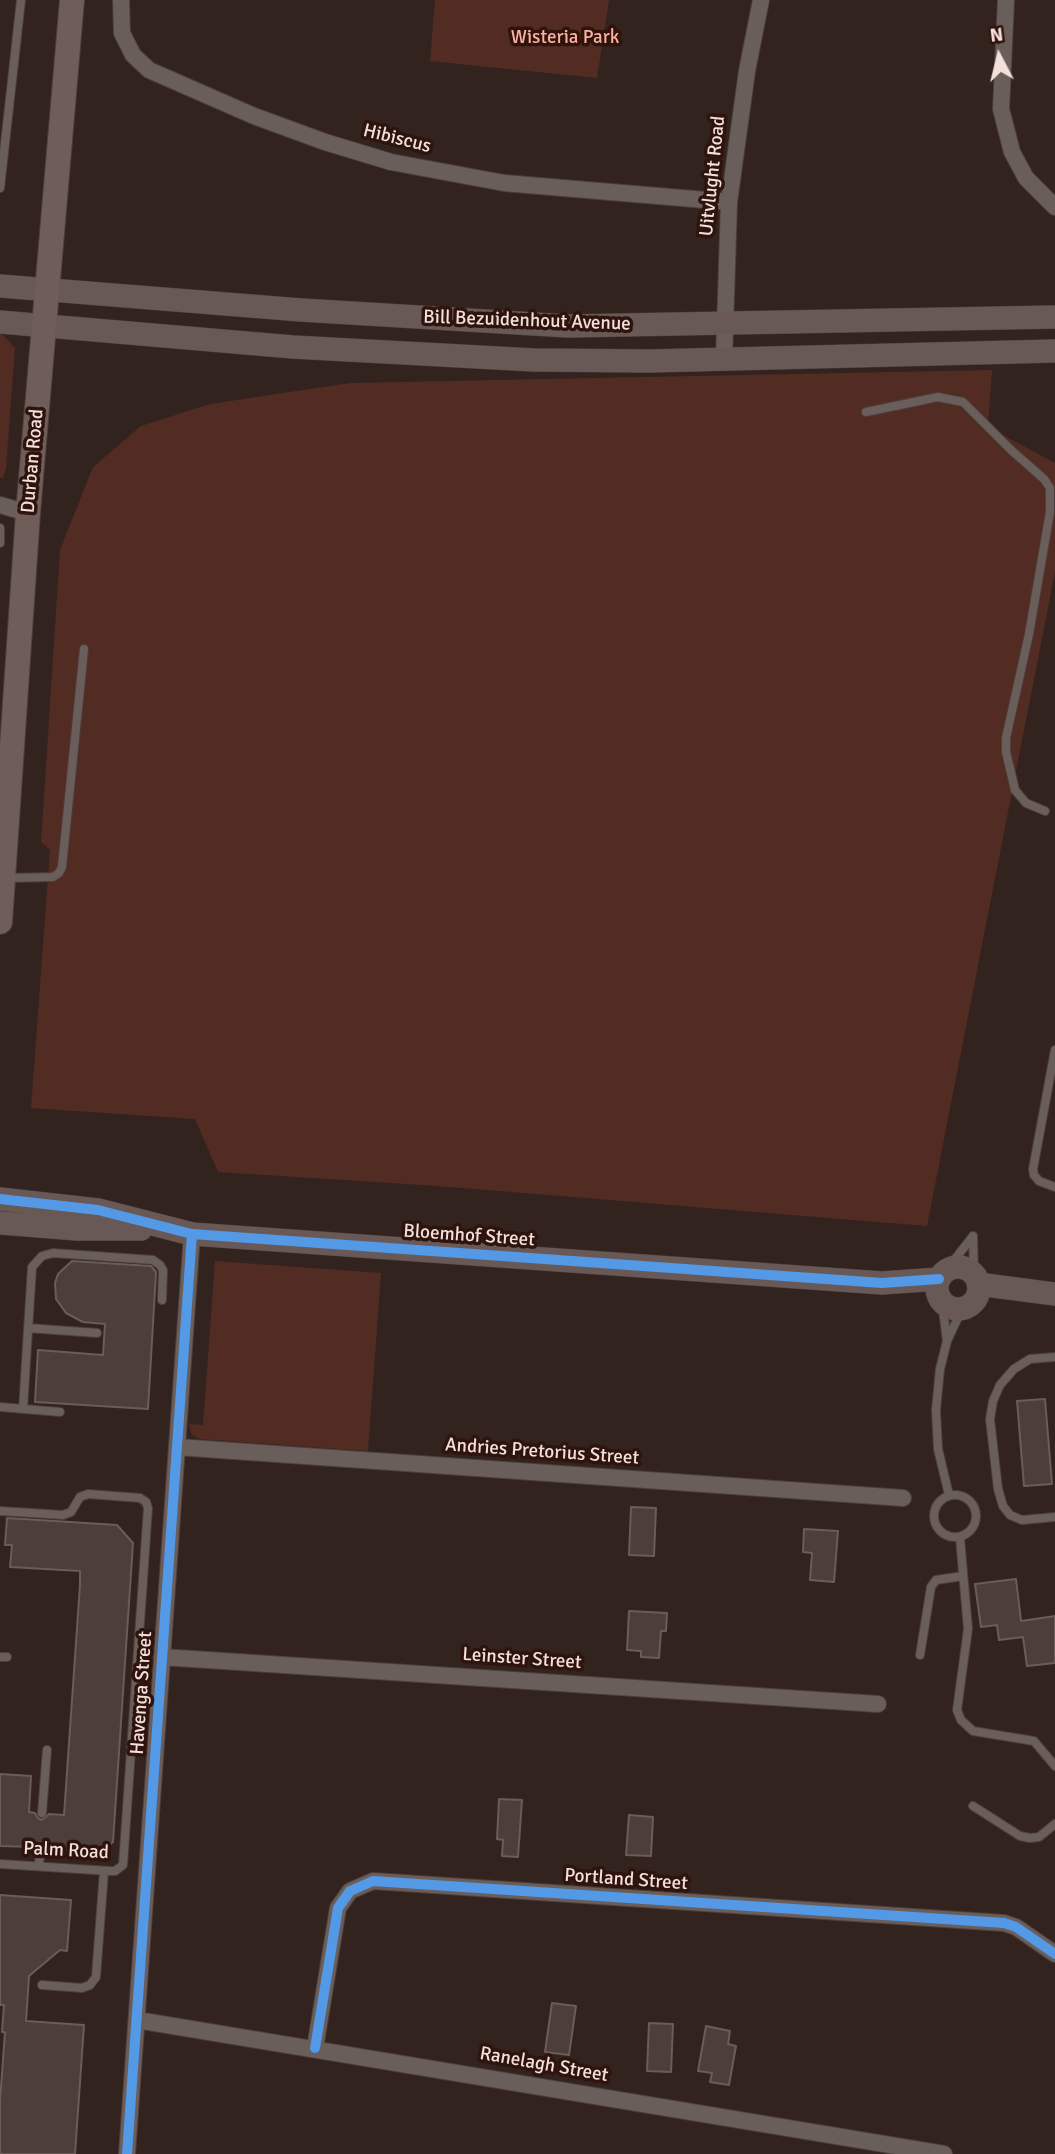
<!DOCTYPE html>
<html>
<head>
<meta charset="utf-8">
<style>
	body { margin:0 }
	#map { position:relative; width:1055px; height:2154px; overflow:hidden; background:#32231f; font-family:Signika,sans-serif }
	canvas { display:block }
	.north { position:absolute; left:964px; top:21px; width:70px; height:70px; -webkit-text-stroke:5px #2f140e; paint-order:stroke; rotate:353deg; font-size:19px; font-weight:700; line-height:28px; text-align:center; color:#f4e0db }
	.north::after { content:''; display:block; margin:auto; width:24px; height:32px; background:#f4e0db; clip-path:polygon(50% 0,100% 100%,50% 72%,0 100%) }
</style>
</head>
<body>
<div id="map">
<canvas width="1055" height="2154"></canvas>
<div class="north">N</div>
</div>
<script>
const c = document.querySelector('canvas').getContext('2d');
c.lineJoin = 'round';
function fill(path, color) {
  c.fillStyle = color;
  c.fill(path, 'evenodd');
}
function toPath(rows) {
  const path = new Path2D();
  for (const r of rows) {
    if (r.length === 3) {
      path.moveTo(r[0] + r[2], r[1]);
      path.arc(r[0], r[1], r[2], 0, 2 * Math.PI);
      continue;
    }
    path.moveTo(r[0], r[1]);
    for (let i = 2; i < r.length; i += 2) path.lineTo(r[i], r[i + 1]);
  }
  return path;
}
function stroke(path, color, width, dash) {
  c.strokeStyle = color;
  c.lineWidth = width;
  c.lineCap = dash ? 'butt' : 'round';
  c.setLineDash(dash || []);
  c.stroke(path);
}
function write(font, color, halo, rows, align = 'center') {
  c.font = font + ' Signika,sans-serif';
  c.lineWidth = 7;
  c.setLineDash([]);
  c.textBaseline = 'middle';
  c.strokeStyle = halo;
  c.fillStyle = color;
  for (const [text, x, y, turn = 0] of rows) {
    c.save();
    c.translate(x, y);
    c.rotate((+turn || 0) * Math.PI / 180);
    c.textAlign = isNaN(turn) ? turn : align;
    if (halo) c.strokeText(text, 0, 0);
    c.fillText(text, 0, 0);
    c.restore();
  }
}
fill(toPath([
	[435,0,609,0,597,78,430,61],
	[0,332,15,348,6,468,3,478,0,478],
	[992,370,988,427,1055,463,1055,572,927,1226,438,1186,218,1172,195,1119,31,1108,50,850,41,842,60,550,93,467,141,426,210,404,350,383],
	[215,1261,381,1273,368,1451,200,1439,192,1435,189,1424,203,1425]
]), '#522c23');
const building = toPath([
	[72,1261,151,1266,156,1272,148,1409,35,1402,38,1350,103,1355,105,1324,83,1322,66,1313,56,1299,55,1283,58,1274,72,1261],
	[1045,1399,1052,1484,1024,1486,1017,1401,1045,1399],
	[631,1507,656,1508,654,1556,629,1555,631,1507],
	[7,1518,117,1525,133,1543,113,1842,100,1853,47,1848,41,1842,36,1843,34,1847,0,1846,0,1774,31,1776,29,1812,35,1813,38,1818,42,1820,49,1814,64,1815,80,1585,80,1571,10,1567,12,1545,5,1545,7,1518],
	[804,1529,838,1531,834,1582,810,1580,812,1553,803,1552,804,1529],
	[1016,1579,1021,1621,1055,1616,1055,1663,1027,1666,1023,1637,999,1640,997,1625,981,1627,975,1584,1016,1579],
	[629,1611,667,1613,666,1631,661,1631,659,1658,641,1657,641,1651,627,1650,629,1611],
	[499,1799,522,1800,518,1857,502,1856,503,1840,497,1839,499,1799],
	[629,1815,653,1817,651,1856,626,1855,629,1815],
	[0,1895,71,1900,67,1951,60,1950,29,1976,26,2021,84,2025,75,2154,0,2154,0,2101,5,2032,2,2032,4,2005,0,2005,0,1895],
	[552,2003,576,2006,569,2055,545,2052,552,2003],
	[649,2023,673,2024,671,2072,647,2071,649,2023],
	[706,2026,730,2031,728,2044,736,2046,729,2085,710,2082,712,2073,698,2071,706,2026]
]);
fill(building, '#4c3e3b');
stroke(building, '#6a5c59', 2);
const lane = toPath([
	[0,188,21,0],
	[866,412,938,397,963,402,1011,450,1044,479,1050,488,1050,512,1029,634,1006,738,1006,752,1015,790,1026,803,1045,811],
	[0,528,0,543],
	[6,878,53,877,59,873,62,867,84,649],
	[1055,1050,1033,1169,1034,1175,1039,1181,1055,1187],
	[973,1236,974,1275],
	[944,1273,973,1236],
	[942,1302,947,1341],
	[28,1328,97,1333],
	[1055,1357,1030,1359,1014,1369,1000,1385,993,1401,990,1419,998,1489,1003,1506,1010,1515,1022,1520,1055,1517],
	[0,1407,60,1412],
	[23,1409,32,1267,42,1256,53,1253,153,1260,160,1265,163,1270,162,1300],
	[955,1516,21],
	[949,1495,938,1449,936,1410,940,1369,947,1341,962,1309],
	[0,1511,63,1515,71,1512,80,1497,88,1494,140,1498,146,1502,148,1508,123,1865,115,1871,110,1871,0,1864],
	[960,1538,968,1629,957,1710,961,1720,973,1731,1034,1741,1055,1766],
	[920,1655,931,1587,936,1580,963,1576],
	[0,1657,7,1657],
	[973,1806,1020,1836,1030,1838,1039,1837,1055,1824],
	[42,1813,47,1750],
	[39,1866,40,1848],
	[42,1985,82,1988,90,1985,96,1977,104,1871]
]);
const street = toPath([
	[121,0,122,33,133,55,149,70,254,116,325,142,391,162,504,183,729,202],
	[1006,0,1001,109,1012,152,1026,178,1055,207],
	[724,359,729,202,747,71,761,0],
	[0,505,28,513],
	[177,1447,903,1498],
	[162,1657,878,1704],
	[137,2020,944,2154],
	[315,2048,338,1908,350,1891,373,1881,1004,1923,1016,1927,1055,1954],
	[127,2154,192,1234]
]);
const secondary = toPath([
	[0,286,301,310,568,326,1055,317],
	[0,322,293,347,534,360,650,361,1055,351],
	[0,1199,98,1210,192,1234,882,1283,939,1279],
	[0,1223,77,1229,141,1229],
	[958,1288,21],
	[978,1284,1055,1294]
]);
const primary = toPath([
	[0,922,28,513,72,0]
]);
stroke(lane, '#4d3f3d', 10);
stroke(street, '#4d3f3d', 18);
stroke(secondary, '#4d3f3d', 24);
stroke(primary, '#4d3f3d', 26);
stroke(lane, '#6a5e5b', 8);
stroke(street, '#6a5e5b', 16);
stroke(secondary, '#685956', 23);
stroke(primary, '#6e5d59', 24);
stroke(toPath([
	[0,1199,98,1210,192,1234,882,1283,939,1279],
	[315,2048,338,1908,350,1891,373,1881,1004,1923,1016,1927,1055,1954],
	[127,2154,192,1234]
]), '#5399e6', 10);
write('19px', '#fdb2a1', '#2f140e', [
	["Wisteria Park",565,38]
]);
write('19px', '#f4e0db', '#2f140e', [
	["Hibiscus",397,139,14],
	["Uitvlught Road",713,176,-84],
	["Bill Bezuidenhout Avenue",527,321,2],
	["Durban Road",33,461,-85],
	["Bloemhof Street",469,1236,4],
	["Andries Pretorius Street",542,1452,4],
	["Leinster Street",522,1659,4],
	["Havenga Street",142,1693,-86],
	["Palm Road",66,1851,3],
	["Portland Street",626,1880,4],
	["Ranelagh Street",544,2065,10]
]);
</script>
</body>
</html>
